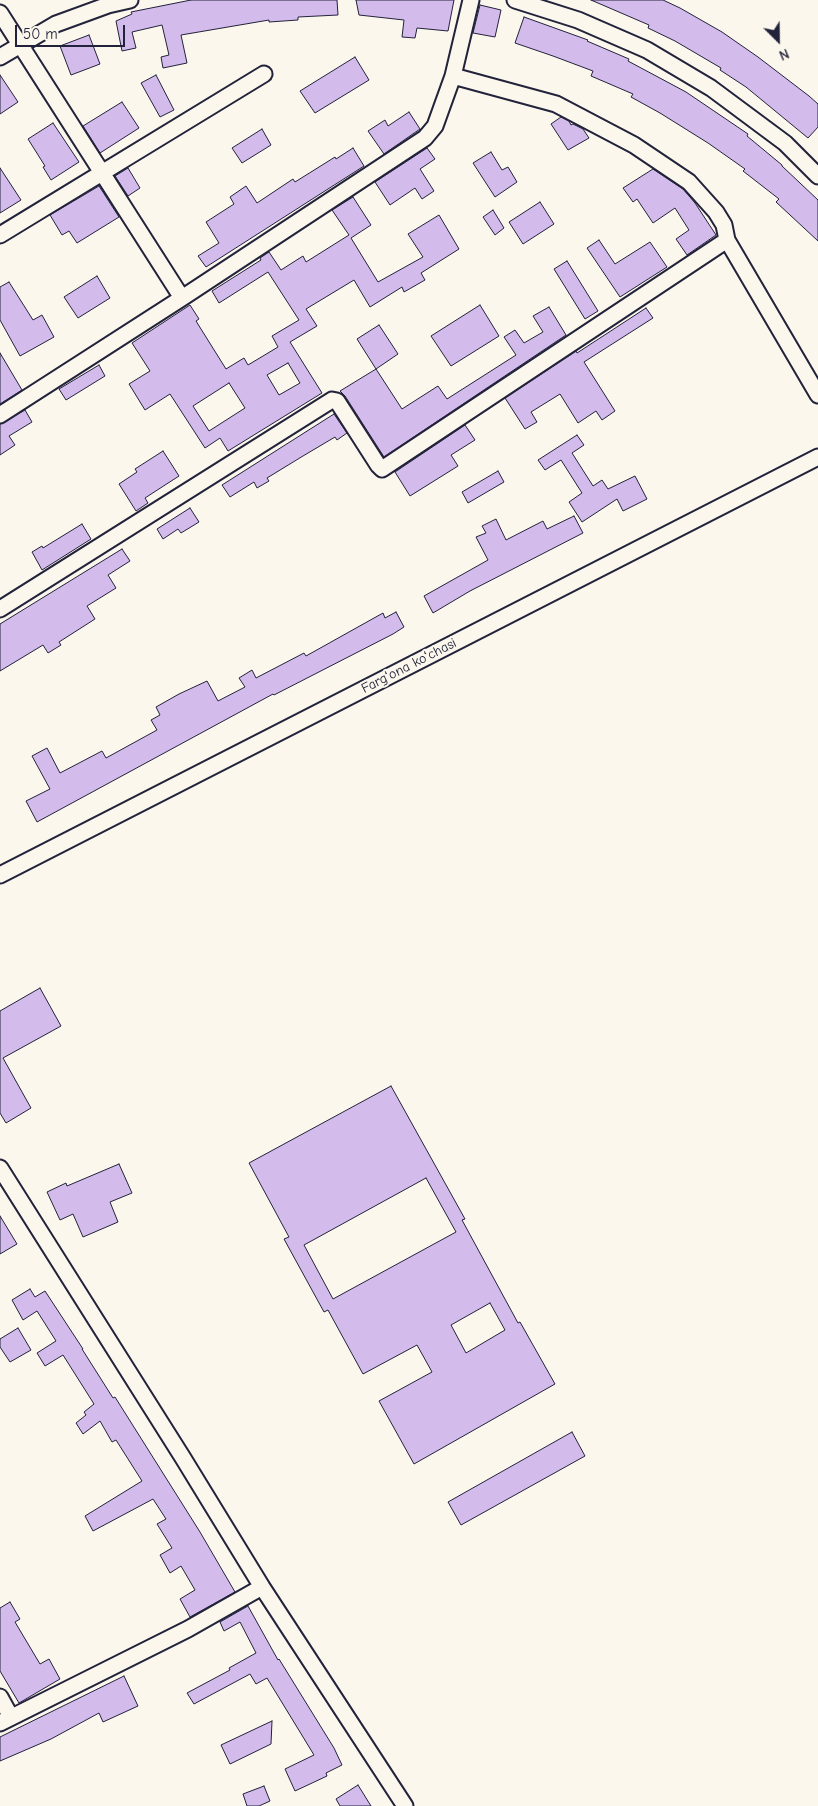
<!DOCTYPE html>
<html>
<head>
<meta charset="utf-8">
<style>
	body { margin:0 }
	#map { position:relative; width:818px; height:1806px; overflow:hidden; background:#fbf7ec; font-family:"Comic Neue",sans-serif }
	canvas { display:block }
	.north { position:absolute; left:753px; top:15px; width:50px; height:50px; -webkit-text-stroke:4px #fbf7ec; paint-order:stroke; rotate:157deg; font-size:14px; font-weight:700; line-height:20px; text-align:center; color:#22223b }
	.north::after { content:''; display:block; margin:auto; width:18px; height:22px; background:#22223b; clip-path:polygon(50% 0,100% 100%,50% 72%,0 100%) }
	.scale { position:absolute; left:15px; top:25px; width:110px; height:22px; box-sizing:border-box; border:2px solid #22223b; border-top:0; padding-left:6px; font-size:15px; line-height:18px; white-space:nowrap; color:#22223b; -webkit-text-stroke:4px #fbf7ec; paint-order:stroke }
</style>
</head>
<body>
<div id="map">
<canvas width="818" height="1806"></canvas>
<div class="north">N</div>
<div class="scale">50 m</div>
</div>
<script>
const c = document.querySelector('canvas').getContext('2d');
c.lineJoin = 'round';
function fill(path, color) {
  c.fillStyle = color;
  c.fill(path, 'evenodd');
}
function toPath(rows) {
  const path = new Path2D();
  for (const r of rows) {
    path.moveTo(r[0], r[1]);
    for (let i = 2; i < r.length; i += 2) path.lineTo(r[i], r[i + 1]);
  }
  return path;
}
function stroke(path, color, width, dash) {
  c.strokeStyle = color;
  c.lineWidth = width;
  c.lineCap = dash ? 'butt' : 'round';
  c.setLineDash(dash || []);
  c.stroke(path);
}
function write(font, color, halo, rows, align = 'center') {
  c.font = font + ' "Comic Neue",sans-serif';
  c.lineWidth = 4;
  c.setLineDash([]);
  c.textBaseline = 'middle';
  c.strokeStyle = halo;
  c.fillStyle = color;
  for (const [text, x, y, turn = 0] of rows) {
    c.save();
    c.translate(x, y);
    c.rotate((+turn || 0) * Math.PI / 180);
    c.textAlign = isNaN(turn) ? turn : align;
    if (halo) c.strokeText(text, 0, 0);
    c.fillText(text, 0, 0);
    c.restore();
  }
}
const building = toPath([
	[191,0,337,0,338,15,298,17,298,20,269,22,269,20,181,35,187,63,163,68,161,57,169,55,162,25,132,32,136,48,122,51,116,21,132,14,131,12,191,0],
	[356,0,454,0,448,31,417,28,415,38,402,37,404,20,359,15,356,0],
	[591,0,663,0,680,8,722,32,758,57,809,96,818,104,818,127,808,138,746,87,720,70,721,68,675,41,648,28,649,25,591,0],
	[480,5,501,10,495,37,473,33,480,5],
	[524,17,588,40,587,41,629,59,628,61,686,92,748,134,747,136,782,165,782,166,818,200,818,241,776,202,779,199,743,171,745,169,708,143,660,113,631,97,633,94,591,76,593,71,553,56,515,43,524,17],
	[89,35,100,64,71,75,60,46,89,35],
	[355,57,369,80,315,113,300,91,355,57],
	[0,75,18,102,0,114,0,75],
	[156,75,174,110,160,117,141,83,156,75],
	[122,102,139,128,100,153,83,126,122,102],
	[409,112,420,129,384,154,368,131,385,120,388,126,409,112],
	[561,117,569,121,571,125,573,124,583,129,589,138,568,150,551,124,561,117],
	[53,123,79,162,51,180,43,167,45,166,28,139,53,123],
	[262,129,271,145,242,163,232,148,262,129],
	[353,148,364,166,206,267,198,256,219,243,206,222,234,204,230,197,246,186,257,203,293,179,295,182,335,157,336,159,353,148],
	[427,148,435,159,420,169,434,191,422,199,415,188,390,205,375,182,427,148],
	[491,152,502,170,508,167,517,182,495,197,473,163,491,152],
	[0,168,21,200,0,213,0,168],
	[128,168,140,188,128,196,115,176,128,168],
	[653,169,683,189,695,203,716,235,687,255,676,239,689,230,675,208,653,223,637,199,633,202,623,188,653,169],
	[99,186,119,217,77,243,69,231,62,235,50,215,99,186],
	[353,197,371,225,351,238,378,282,423,257,408,234,439,215,459,249,421,273,425,280,404,292,402,287,370,307,354,280,306,309,317,326,290,342,322,393,228,451,220,438,205,448,170,394,145,410,129,384,150,371,132,343,190,305,199,319,196,321,226,369,244,358,248,365,278,347,272,336,299,320,268,272,219,303,212,291,261,260,260,258,269,252,281,270,303,256,306,262,349,235,332,210,353,197],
	[288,363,300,383,279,395,267,375,288,363],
	[229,383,245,408,209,431,193,406,229,383],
	[540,202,554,224,523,244,509,222,540,202],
	[493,210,504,228,495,235,483,217,493,210],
	[599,240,615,264,650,242,667,267,620,297,587,248,599,240],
	[567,261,598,311,585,319,554,269,567,261],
	[97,276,110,298,78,318,64,297,97,276],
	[9,282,33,320,42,315,54,337,20,356,0,320,0,287,9,282],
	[480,305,499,336,451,366,431,336,480,305],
	[549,307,566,335,384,457,345,396,340,391,376,369,402,409,438,386,447,399,516,355,504,337,515,330,524,343,543,332,533,316,549,307],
	[646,308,653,318,584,362,615,411,602,420,596,411,578,423,560,394,531,412,537,422,525,429,505,398,576,351,577,353,646,308],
	[379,325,398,354,376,369,357,339,379,325],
	[0,353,22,390,0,404,0,353],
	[99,365,105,376,66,400,59,389,99,365],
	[25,410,32,422,9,436,15,445,0,455,0,424,25,410],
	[334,414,347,433,337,440,335,437,303,456,267,478,269,481,257,488,254,482,230,497,222,485,334,414],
	[465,425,475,440,451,455,458,466,410,496,395,472,465,425],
	[577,435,584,445,572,453,593,486,602,480,608,489,635,476,647,499,623,511,617,499,582,522,569,502,582,493,561,460,545,470,538,460,577,435],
	[163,451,179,476,145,498,148,503,136,511,119,484,137,472,135,469,163,451],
	[498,471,504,482,468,503,462,492,498,471],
	[190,508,199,522,181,533,178,529,163,539,157,529,190,508],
	[574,516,583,533,470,591,433,613,424,596,488,560,476,537,486,533,482,526,496,519,506,540,543,521,547,529,574,516],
	[82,524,91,539,42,570,32,552,42,546,43,548,82,524],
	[122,549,130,561,108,575,116,588,87,606,95,619,59,642,61,645,48,653,43,645,0,671,0,624,122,549],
	[396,612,404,627,393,634,274,695,273,694,37,822,26,801,50,789,32,756,47,748,60,773,102,751,106,758,157,730,151,720,160,715,156,707,179,694,207,681,218,701,245,687,239,678,252,670,256,678,304,653,306,656,383,613,385,618,396,612],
	[40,988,61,1026,3,1058,31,1108,6,1123,0,1113,0,1011,40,988],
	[391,1086,465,1219,462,1220,518,1323,520,1322,555,1384,414,1464,379,1401,432,1372,417,1345,363,1374,328,1310,324,1312,284,1239,289,1237,249,1163,391,1086],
	[426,1178,456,1232,333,1299,304,1245,426,1178],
	[490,1303,505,1330,466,1353,451,1325,490,1303],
	[119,1164,132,1193,110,1202,118,1222,83,1237,73,1214,60,1220,47,1192,66,1183,67,1186,119,1164],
	[0,1216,17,1244,0,1254,0,1216],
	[30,1289,35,1297,45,1291,83,1349,82,1349,113,1398,115,1397,200,1532,235,1592,190,1617,180,1599,195,1590,181,1566,170,1573,160,1555,172,1548,157,1524,166,1519,153,1499,93,1531,85,1516,142,1481,116,1440,112,1442,100,1421,83,1434,76,1423,86,1415,84,1412,94,1404,63,1355,45,1366,37,1353,56,1341,37,1311,23,1320,12,1300,30,1289],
	[18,1328,31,1350,10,1362,0,1347,0,1339,18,1328],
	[572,1432,585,1456,461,1525,448,1502,572,1432],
	[10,1602,20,1619,15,1622,40,1664,49,1659,60,1679,19,1703,0,1671,0,1608,10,1602],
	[248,1606,278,1660,279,1659,334,1748,342,1765,326,1773,327,1776,295,1791,285,1769,314,1755,267,1678,256,1684,250,1674,194,1704,187,1693,230,1670,229,1668,256,1653,240,1622,224,1631,220,1622,248,1606],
	[124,1676,138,1706,103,1722,99,1713,51,1739,0,1761,0,1737,124,1676],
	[272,1721,271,1744,230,1764,221,1745,272,1721],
	[358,1785,371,1806,340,1806,336,1799,358,1785],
	[264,1786,270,1801,259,1806,247,1806,243,1794,264,1786]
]);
fill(building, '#d3bbeb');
stroke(building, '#22223b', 1);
const minor = toPath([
	[515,0,578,20,647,50,711,88,785,143,818,176],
	[0,13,182,298],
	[0,57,56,24,108,5,130,0],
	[453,76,556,104,634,145,689,182,716,212,724,225,727,240,818,395],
	[0,235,264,74],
	[0,415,182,298,425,138,435,126,453,76,471,0],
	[0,609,332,400,337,401,378,465,382,469,727,240],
	[0,875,818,457],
	[0,1168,183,1458,262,1587,405,1806],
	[0,1697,11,1717],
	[0,1723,188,1629,262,1587]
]);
stroke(minor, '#22223b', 19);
stroke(minor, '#fbf7ec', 15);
write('14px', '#22223b', '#fbf7ec', [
	["Fargʻona koʻchasi",409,666,-27]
]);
</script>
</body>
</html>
